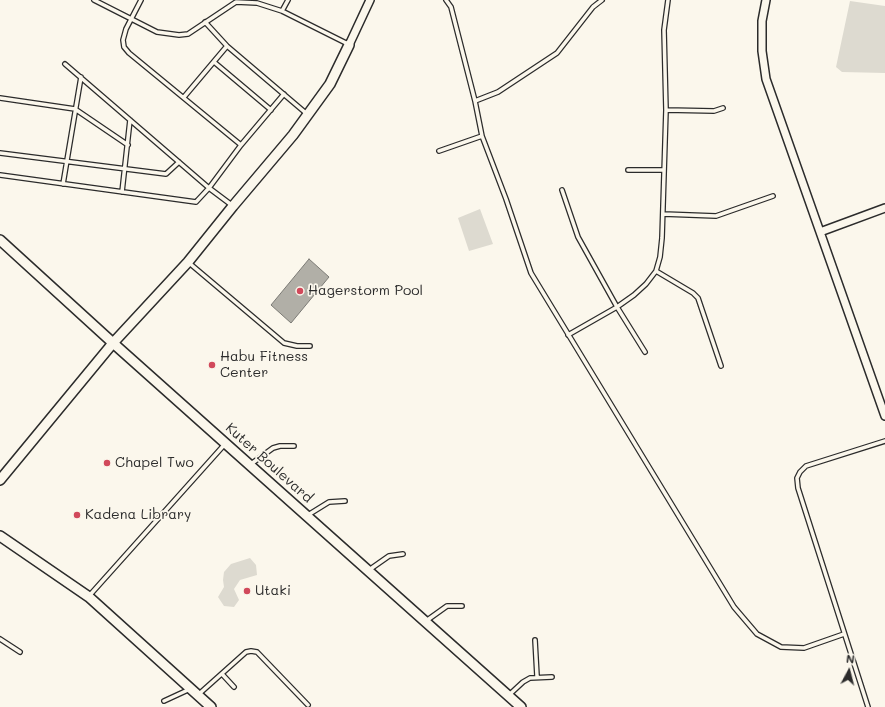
<!DOCTYPE html>
<html>
<head>
<meta charset="utf-8">
<style>
	body { margin:0 }
	#map { position:relative; width:885px; height:707px; overflow:hidden; background:#fbf7ec; font-family:Mali,sans-serif }
	canvas { display:block }
	.north { position:absolute; left:829px; top:651px; width:40px; height:40px; -webkit-text-stroke:3px #fbf7ec; paint-order:stroke; rotate:7deg; font-size:11px; font-weight:700; line-height:16px; text-align:center; color:#2b2b2b }
	.north::after { content:''; display:block; margin:auto; width:14px; height:18px; background:#2b2b2b; clip-path:polygon(50% 0,100% 100%,50% 72%,0 100%) }
</style>
</head>
<body>
<div id="map">
<canvas width="885" height="707"></canvas>
<div class="north">N</div>
</div>
<script>
const c = document.querySelector('canvas').getContext('2d');
c.lineJoin = 'round';
function fill(path, color) {
  c.fillStyle = color;
  c.fill(path, 'evenodd');
}
function toPath(rows) {
  const path = new Path2D();
  for (const r of rows) {
    path.moveTo(r[0], r[1]);
    for (let i = 2; i < r.length; i += 2) path.lineTo(r[i], r[i + 1]);
  }
  return path;
}
function stroke(path, color, width, dash) {
  c.strokeStyle = color;
  c.lineWidth = width;
  c.lineCap = dash ? 'butt' : 'round';
  c.setLineDash(dash || []);
  c.stroke(path);
}
function write(font, color, halo, rows, align = 'center') {
  c.font = font + ' Mali,sans-serif';
  c.lineWidth = 3.5;
  c.setLineDash([]);
  c.textBaseline = 'middle';
  c.strokeStyle = halo;
  c.fillStyle = color;
  for (const [text, x, y, turn = 0] of rows) {
    c.save();
    c.translate(x, y);
    c.rotate((+turn || 0) * Math.PI / 180);
    c.textAlign = isNaN(turn) ? turn : align;
    if (halo) c.strokeText(text, 0, 0);
    c.fillText(text, 0, 0);
    c.restore();
  }
}
fill(toPath([
	[850,1,885,6,885,73,842,72,836,67],
	[480,209,493,244,469,251,458,218],
	[250,558,256,565,257,575,240,580,234,589,239,600,234,607,224,606,218,597,224,587,223,580,224,572,231,564]
]), '#dddad0');
const water = toPath([
	[309,259,329,277,291,323,271,305,309,259]
]);
fill(water, '#b1afa7');
stroke(water, '#7b7a75', 1);
const lane = toPath([
	[94,0,157,32,179,35,188,34,236,2,257,3,282,11,348,44],
	[141,0,126,29,123,40,124,47,129,53,241,145],
	[446,0,451,7,475,101,482,136,506,199,531,273,734,607,757,634,781,647,804,648,844,634],
	[282,11,288,0],
	[205,22,227,46,307,114],
	[214,62,271,110],
	[65,64,209,188,233,206],
	[184,97,227,46],
	[0,98,75,109,128,145],
	[475,101,498,92,557,53,593,7,602,0],
	[666,110,714,111,723,108],
	[439,151,482,136],
	[0,153,166,174,179,162],
	[628,170,664,170],
	[0,175,196,202,209,188,241,145,284,94],
	[63,184,81,77],
	[562,190,578,237,617,307,645,352],
	[122,192,130,120],
	[663,214,716,216,773,196],
	[188,262,284,343,297,346,310,346],
	[656,271,693,293,698,298,721,366],
	[568,335,617,307,634,295,646,284,656,271,660,257,662,238,666,110,664,30,668,0],
	[251,464,273,448,280,446,294,446],
	[308,515,329,502,345,501],
	[369,570,389,556,403,554],
	[89,596,225,444],
	[426,621,447,606,462,606],
	[0,639,20,652],
	[535,640,537,676],
	[222,674,234,687],
	[199,694,246,652,251,651,257,652,308,705],
	[509,695,523,682,530,678,552,677],
	[164,701,190,689],
	[868,707,798,488,797,478,800,472,806,466,885,441]
]);
const street = toPath([
	[766,0,762,21,762,51,766,79,885,416],
	[349,45,370,0],
	[820,232,885,208]
]);
const secondary = toPath([
	[0,240,113,343,521,707],
	[0,480,113,343,188,262,233,206,293,135,330,84,349,45],
	[0,536,89,597,211,707]
]);
stroke(lane, '#2b2b2b', 6);
stroke(street, '#2b2b2b', 10);
stroke(secondary, '#2b2b2b', 12);
stroke(lane, '#fbf7ec', 3.5);
stroke(street, '#fbf7ec', 7);
stroke(secondary, '#fbf7ec', 9);
for (const [x, y, r, color] of [
	[300,291,4,"#d1495b"],
	[212,365,4,"#d1495b"],
	[107,463,4,"#d1495b"],
	[77,515,4,"#d1495b"],
	[247,591,4,"#d1495b"]
]) {
  const dot = new Path2D();
  dot.arc(x, y, r, 0, 2 * Math.PI);
  c.fillStyle = color;
  c.fill(dot);
  stroke(dot, '#fbf7ec', 1.5);
}
write('14px', '#2b2b2b', '#fbf7ec', [
	["Hagerstorm Pool",308,291],
	["Habu Fitness",220,357],
	["Center",220,373],
	["Chapel Two",115,463],
	["Kadena Library",85,515],
	["Utaki",255,591]
], 'left');
write('14px', '#2b2b2b', '#fbf7ec', [
	["Kuter Boulevard",269,463,42]
]);
</script>
</body>
</html>
